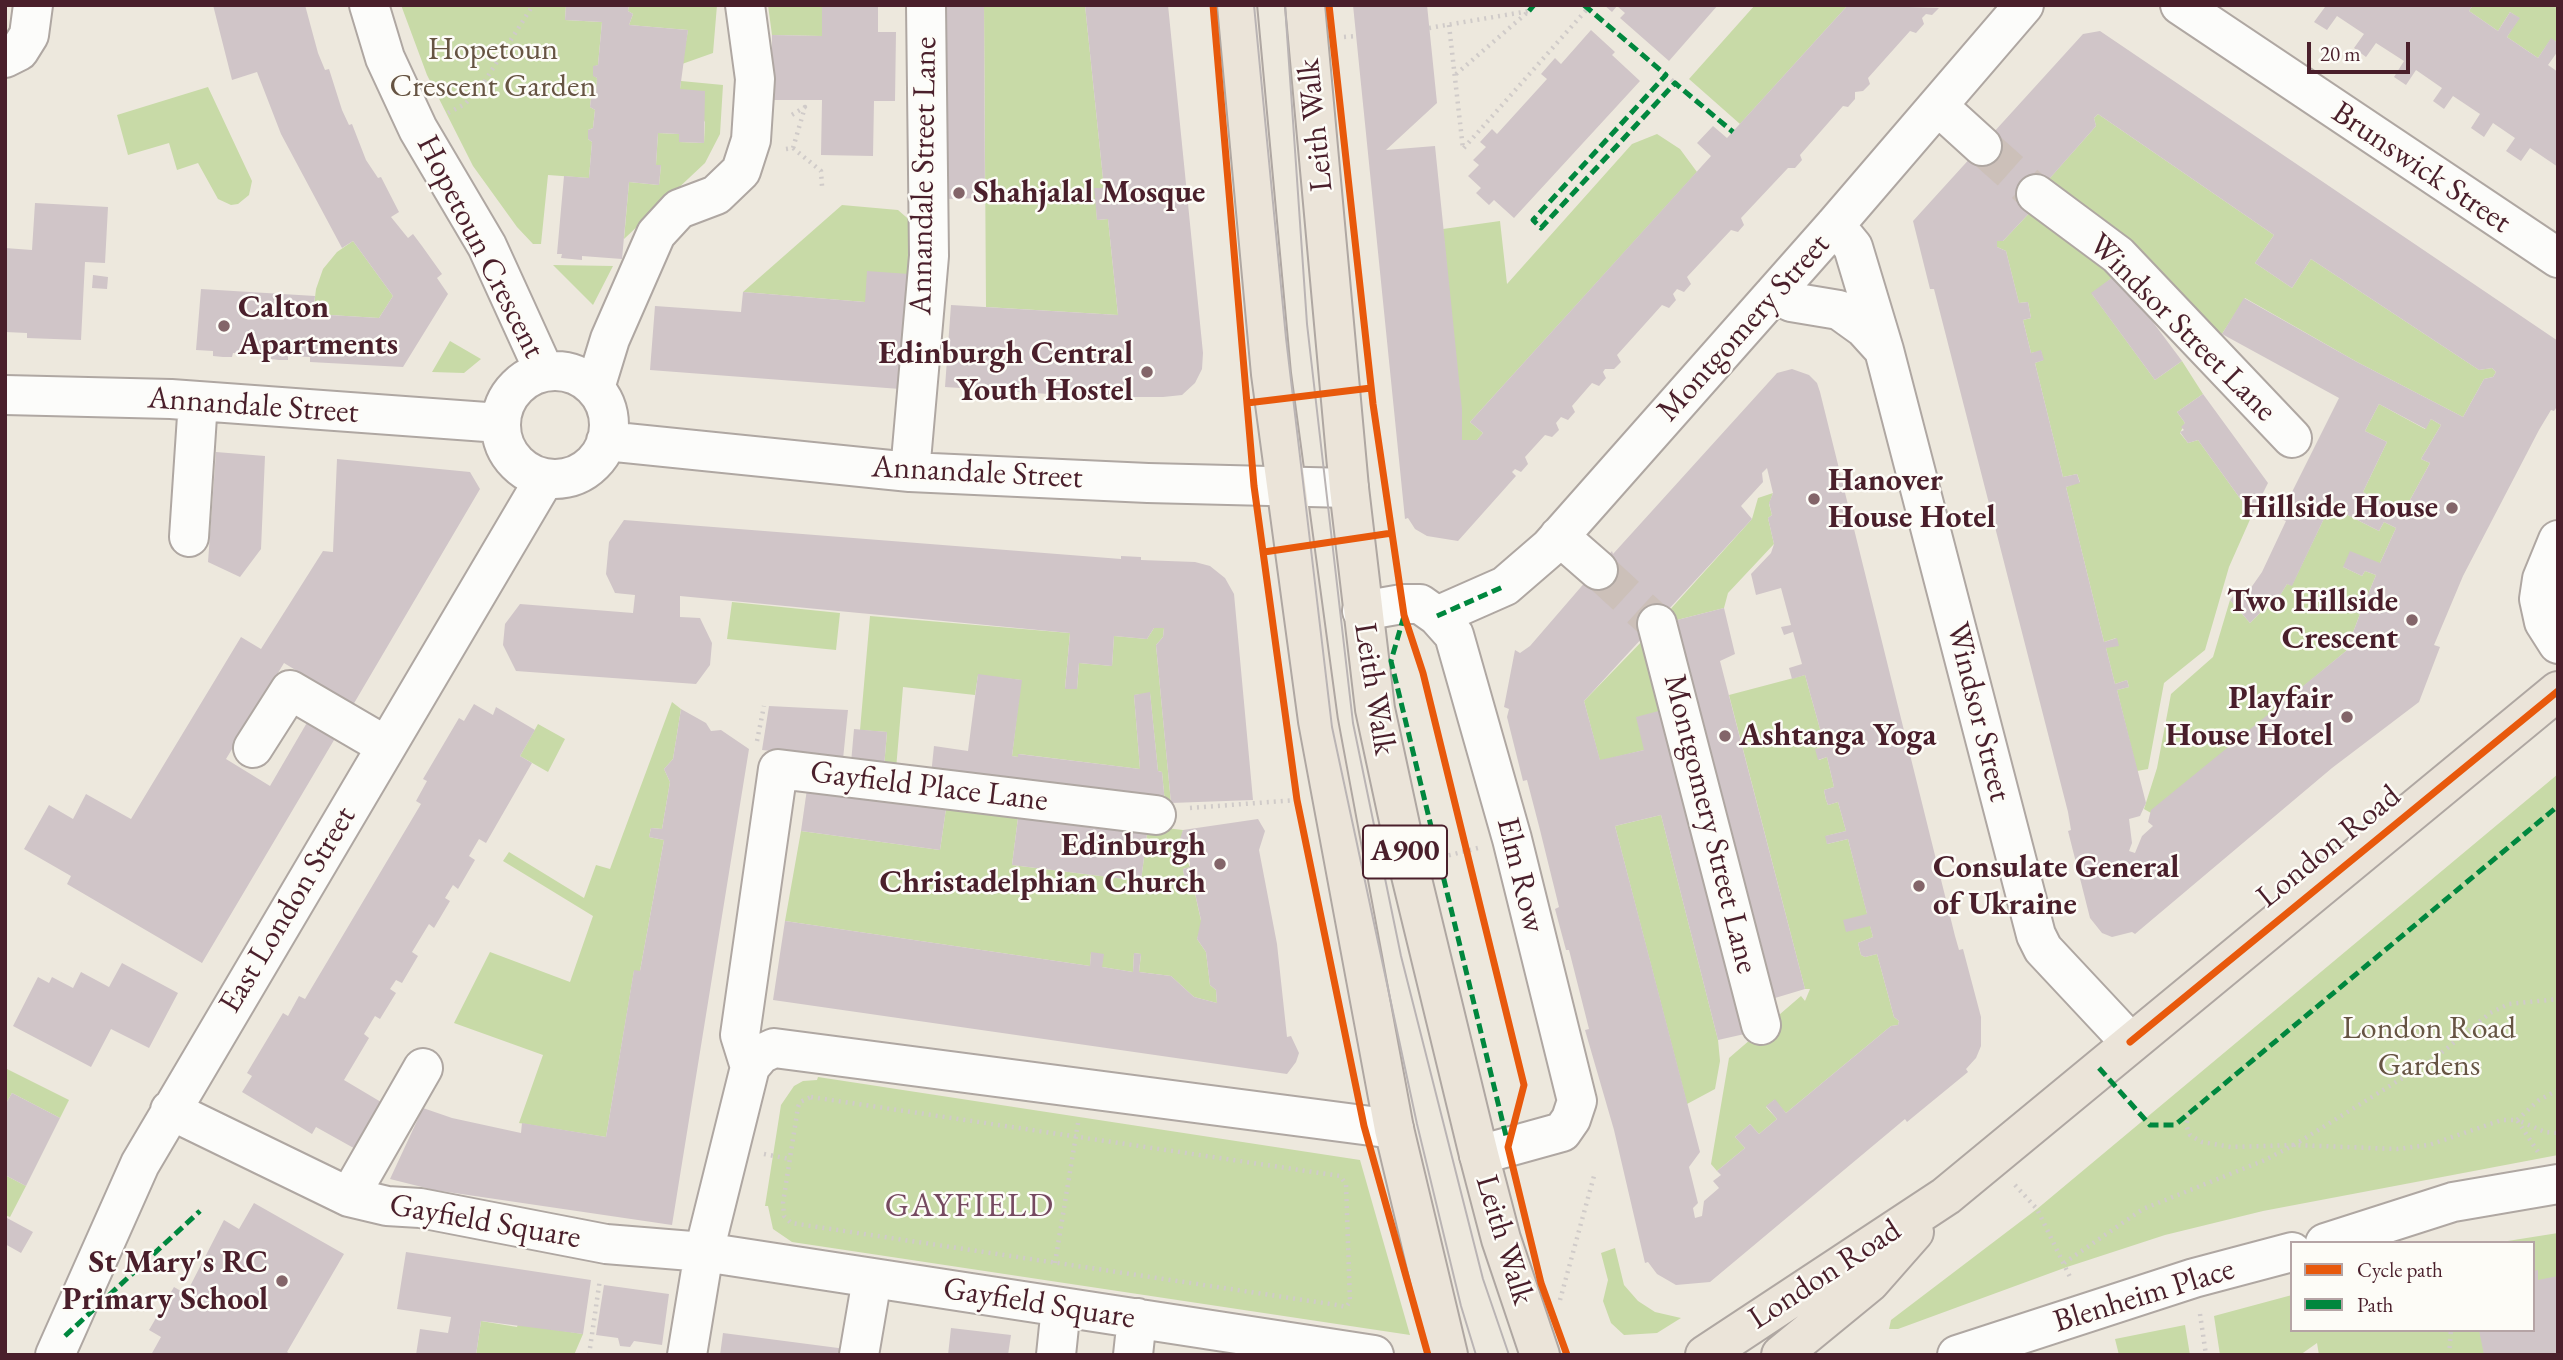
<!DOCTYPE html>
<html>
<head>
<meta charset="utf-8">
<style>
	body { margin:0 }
	#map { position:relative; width:2563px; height:1360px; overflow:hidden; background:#ede8dd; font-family:"EB Garamond",serif }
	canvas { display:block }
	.frame { position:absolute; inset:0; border:7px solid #4a1f2b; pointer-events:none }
	.legend { position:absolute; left:2290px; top:1241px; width:245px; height:91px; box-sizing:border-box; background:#fdfcf7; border:2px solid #b5a4a5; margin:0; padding:9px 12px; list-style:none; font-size:21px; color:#4a1f2b }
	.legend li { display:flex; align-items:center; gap:14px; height:35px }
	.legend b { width:35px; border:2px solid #b5a4a5 }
	.scale { position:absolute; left:2307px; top:42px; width:103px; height:32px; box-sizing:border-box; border:4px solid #4a1f2b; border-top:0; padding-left:9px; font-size:21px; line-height:24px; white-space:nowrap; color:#4a1f2b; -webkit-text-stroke:5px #fdfcf7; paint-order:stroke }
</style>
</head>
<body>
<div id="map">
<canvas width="2563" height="1360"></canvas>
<div class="frame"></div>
<ul class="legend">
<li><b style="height:9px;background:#e8590c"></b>Cycle path</li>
<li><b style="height:9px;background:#00873e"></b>Path</li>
</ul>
<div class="scale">20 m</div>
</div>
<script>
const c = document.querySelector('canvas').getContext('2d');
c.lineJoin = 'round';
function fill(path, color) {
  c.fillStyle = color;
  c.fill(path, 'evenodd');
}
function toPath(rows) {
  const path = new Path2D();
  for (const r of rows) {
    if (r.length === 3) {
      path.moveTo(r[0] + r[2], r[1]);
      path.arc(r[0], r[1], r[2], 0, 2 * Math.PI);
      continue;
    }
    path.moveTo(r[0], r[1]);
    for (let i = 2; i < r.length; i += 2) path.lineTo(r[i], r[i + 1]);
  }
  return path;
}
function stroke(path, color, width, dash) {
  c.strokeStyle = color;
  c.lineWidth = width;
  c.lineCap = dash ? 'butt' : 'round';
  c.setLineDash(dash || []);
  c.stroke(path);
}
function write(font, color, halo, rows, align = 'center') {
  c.font = font + ' "EB Garamond",serif';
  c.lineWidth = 5;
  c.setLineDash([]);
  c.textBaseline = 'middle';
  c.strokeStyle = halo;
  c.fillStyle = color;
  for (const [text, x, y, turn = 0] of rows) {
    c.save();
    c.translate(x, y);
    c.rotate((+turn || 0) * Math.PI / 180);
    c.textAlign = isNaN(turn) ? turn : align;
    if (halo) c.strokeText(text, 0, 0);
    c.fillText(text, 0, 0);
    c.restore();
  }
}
fill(toPath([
	[401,5,566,5,565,20,602,22,598,65,593,67,593,75,597,78,596,97,591,98,590,107,595,110,593,128,588,130,588,139,592,142,589,178,548,175,541,244,533,244,517,227,473,166,427,75],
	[629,5,717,5,713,53,682,64,688,30,629,25,633,14,628,11],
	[768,5,822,5,822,36,772,35],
	[984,5,1085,5,1104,188,1095,189,1097,220,1108,219,1118,315,986,307],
	[1755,5,1848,5,1740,124,1689,79],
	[2473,5,2558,5,2558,43,2551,39,2538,58,2507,37,2519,18,2510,12,2498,31,2469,11],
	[681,81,723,85,720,134,705,163,624,239,629,182,659,185,661,165,656,165,658,133,679,134,679,142,704,143,705,122,680,89],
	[208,87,252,181,249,195,238,204,231,205,218,199,198,163,177,170,169,143,128,155,117,115],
	[2098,114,2274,235,2255,263,2292,288,2311,259,2479,370,2492,368,2496,372,2493,377,2484,379,2463,417,2357,362,2245,298,2222,334,2042,187,2096,126,2094,118],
	[1657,134,1680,149,1697,172,1470,422,1483,433,1477,440,1462,440,1443,229,1500,221,1507,284,1632,144],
	[842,205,898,210,913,223,909,274,865,302,743,292],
	[2035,207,2117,274,2092,294,2155,380,2182,361,2203,394,2177,412,2185,423,2180,433,2188,443,2198,440,2252,515,2229,567,2205,650,2164,683,2148,769,2137,771,2117,690,2129,687,2127,680,2115,684,2106,648,2116,638,2104,642,2066,487,2080,482,2077,474,2063,477,2035,363,2043,360,2041,351,2031,353,2023,320,2031,318,2028,302,2019,303,2006,251,1997,247,1997,241,2003,241],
	[353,241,393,296,379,318,313,314,316,289,323,269,337,252],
	[553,265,613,266,593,305],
	[450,341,481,359,464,373,432,372],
	[2379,404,2425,429,2431,419,2441,425,2421,459,2430,463,2403,513,2363,492,2387,442,2365,431],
	[1773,493,1769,504,1772,515,1768,518,1774,544,1728,593,1724,608,1677,620,1667,613,1752,519,1758,498],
	[2330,506,2379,531,2384,522,2396,528,2380,563,2343,567,2362,576,2365,571,2376,575,2363,607,2352,600,2348,608,2360,614,2346,651,2151,813,2144,809,2157,768,2171,694,2213,657,2230,600,2250,623,2268,605,2272,608,2287,584,2292,585],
	[732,602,840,613,836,650,727,639],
	[870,616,1070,633,1065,688,1077,689,1079,663,1112,666,1114,636,1147,639,1154,628,1164,628,1163,637,1156,645,1171,803,1165,803,1162,772,1158,771,1150,693,1134,695,1140,769,1019,754,1018,757,1012,756,1021,680,978,675,975,695,903,687,896,769,884,767,887,732,860,730],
	[1648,635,1666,702,1644,750,1600,761,1584,701],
	[1805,675,1825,747,1816,749,1819,760,1827,757,1834,787,1824,790,1826,800,1828,805,1838,802,1846,831,1826,836,1827,844,1848,839,1873,937,1858,943,1861,955,1865,957,1877,954,1894,1017,1899,1021,1898,1025,1891,1026,1786,1113,1774,1100,1766,1107,1777,1119,1759,1134,1750,1124,1735,1137,1745,1148,1717,1171,1711,1164,1729,1058,1801,996,1805,1001,1810,989,1805,989,1729,695],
	[672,702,681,709,673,759,664,769,670,782,662,829,651,828,649,837,664,840,640,971,634,971,606,1137,519,1123,543,1055,454,1023,490,952,570,982,593,916,503,861,509,852,584,898,596,865,610,869],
	[538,724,565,739,548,772,520,756],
	[2558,774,2558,1155,2263,1211,2165,1235,2067,1267,1898,1329,1889,1329,1891,1320,2037,1209],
	[947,802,1019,810,1012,865,1141,881,1148,826,1183,830,1180,847,1190,867,1183,869,1185,881,1192,880,1202,925,1197,939,1206,952,1210,985,1216,990,1217,1003,1194,997,1171,976,1139,972,1141,954,1134,953,1133,972,1102,967,1091,953,1090,966,785,921,801,831,940,850],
	[1661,815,1718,1040,1720,1061,1715,1089,1687,1104,1615,826],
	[5,1068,69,1100,60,1118,12,1093,5,1105],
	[818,1077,1360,1160,1410,1335,792,1242,773,1229,768,1206,765,1206,781,1105,794,1086,803,1081,817,1080],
	[5,1175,26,1186,10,1217,5,1215],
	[2558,1233,2558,1355,2319,1355,2317,1343,2300,1355,2220,1355,2214,1316,2292,1295,2292,1330,2533,1330,2533,1243,2495,1243],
	[1615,1248,1624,1285,1638,1301,1655,1312,1681,1318,1657,1333,1624,1335,1611,1323,1603,1301,1608,1280,1601,1253],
	[481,1321,517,1327,518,1324,583,1334,574,1355,476,1355],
	[2185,1325,2190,1355,2119,1355,2115,1339]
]), '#c8daa7');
fill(toPath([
	[213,5,305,5,318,53,325,70,329,69,342,110,349,125,352,124,366,160,378,178,381,177,399,212,391,217,408,238,413,234,422,246,442,274,437,278,448,294,403,367,310,362,310,357,288,356,288,360,279,360,271,359,271,355,233,353,232,357,223,357,213,356,213,351,196,350,201,289,315,296,313,314,379,318,393,296,353,241,342,248,281,134,257,72,232,80],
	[566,5,629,5,628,11,633,14,629,25,688,30,680,89,705,91,704,143,679,142,679,134,658,133,656,165,661,165,659,185,629,182,622,259,582,256,582,260,561,258,562,254,557,254,564,176,589,178,592,142,588,139,588,130,593,128,595,110,590,107,591,98,596,97,597,78,593,76,593,66,598,65,602,22,565,20],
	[822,5,878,5,878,32,896,32,895,101,874,101,873,156,821,155,822,100,772,100,772,35,822,36],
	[944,5,984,5,985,198,945,199],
	[1085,5,1168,5,1203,353,1202,369,1195,383,1182,395,1163,397,1093,397,945,387,951,305,1118,315,1108,219,1097,220,1094,188,1104,188],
	[1353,5,1427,5,1437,103,1386,150,1435,146,1462,409,1462,440,1477,440,1483,433,1470,422,1711,156,1697,143,1713,126,1727,138,1848,5,1939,8,1932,15,1926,14,1922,18,1924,24,1916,33,1910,31,1868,78,1870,84,1863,91,1855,92,1855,99,1848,107,1843,106,1800,155,1802,160,1795,168,1788,168,1741,218,1744,225,1738,232,1731,230,1687,277,1691,284,1684,292,1677,289,1673,294,1676,300,1669,308,1662,305,1627,344,1617,355,1621,362,1614,369,1605,369,1603,372,1606,378,1599,386,1592,383,1572,406,1575,412,1568,420,1561,417,1556,423,1559,430,1552,437,1545,435,1525,457,1528,464,1521,472,1515,469,1512,472,1516,476,1458,541,1427,536,1415,529,1408,518,1405,519],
	[1604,5,1718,5,1669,61,1620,18,1625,13,1617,6,1612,12],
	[2322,5,2473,5,2469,11,2498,31,2510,12,2520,18,2507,37,2538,58,2551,38,2558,43,2558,51,2548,65,2558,72,2558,167,2530,148,2521,161,2506,151,2515,138,2493,123,2484,137,2471,128,2480,114,2453,96,2444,109,2433,101,2442,88,2416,70,2406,85,2394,77,2404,61,2376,43,2366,57,2354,48,2364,34,2337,16,2327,30,2314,22,2325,7],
	[1591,30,1615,52,1612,55,1640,81,1514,218,1494,200,1489,205,1476,193,1481,188,1468,176,1479,165,1473,160,1486,147,1480,142,1492,129,1497,134,1547,79,1541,74,1555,58,1561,64],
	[2100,31,2558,341,2558,405,2554,411,2551,410,2539,430,2463,576,2434,645,2440,647,2419,702,2332,768,2135,934,2132,932,2112,937,2102,933,2090,918,2068,831,2071,830,2068,812,1934,289,1930,289,1913,221,2083,34],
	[2098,114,2274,235,2255,263,2292,288,2311,259,2479,370,2492,368,2496,372,2493,377,2484,379,2463,417,2357,362,2244,298,2222,334,2339,398,2279,518,2286,521,2262,572,2248,592,2241,587,2230,600,2250,623,2268,605,2272,609,2287,584,2292,586,2330,506,2379,531,2384,522,2396,528,2380,563,2350,551,2343,567,2362,576,2365,571,2376,575,2363,607,2352,600,2348,609,2360,614,2346,651,2151,810,2148,822,2153,826,2142,836,2135,853,2129,851,2132,843,2129,819,2140,816,2146,803,2117,690,2129,687,2127,680,2115,684,2106,648,2119,646,2117,638,2104,642,2066,487,2080,483,2077,474,2063,477,2035,363,2044,360,2041,350,2031,353,2023,320,2031,318,2028,302,2019,303,2006,251,1997,247,1997,241,2003,241,2035,207,2029,202,2096,126,2094,118],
	[2379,404,2426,429,2431,419,2441,425,2421,459,2430,463,2403,513,2363,492,2387,442,2365,431],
	[35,203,108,207,105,263,85,262,81,340,27,338,27,333,5,332,5,248,32,250],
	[867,271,909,274,900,389,650,370,655,306,741,312,743,292,865,302],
	[2117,274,2182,361,2155,380,2091,293],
	[93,275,108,277,107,289,92,288],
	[1792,369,1809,375,1817,383,1820,392,1955,936,1959,950,1963,949,1981,1017,1981,1046,1976,1058,1966,1069,1968,1072,1907,1122,1905,1119,1710,1282,1676,1285,1657,1274,1648,1262,1645,1263,1614,1130,1585,1030,1589,1029,1569,950,1566,950,1555,909,1559,907,1540,830,1527,780,1523,781,1507,717,1509,709,1504,707,1515,650,1520,653,1530,646,1612,551,1613,554,1777,373],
	[1767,468,1773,493,1769,503,1772,515,1768,518,1774,544,1771,553,1751,574,1756,595,1781,588,1791,625,1781,627,1784,635,1793,632,1802,664,1789,668,1792,679,1805,675,1825,747,1815,749,1818,760,1827,757,1834,787,1824,790,1826,800,1828,805,1838,802,1846,831,1825,836,1827,844,1848,839,1867,914,1843,920,1846,932,1870,926,1873,937,1858,943,1861,955,1865,957,1877,954,1894,1017,1899,1021,1898,1025,1891,1026,1786,1113,1775,1099,1766,1106,1777,1119,1759,1134,1750,1124,1735,1137,1745,1148,1717,1171,1721,1175,1713,1181,1719,1188,1704,1201,1702,1216,1695,1218,1693,1208,1698,1203,1689,1167,1700,1152,1615,826,1661,815,1718,1040,1749,1033,1666,709,1636,717,1644,750,1600,760,1584,701,1752,519,1741,506,1763,482,1762,473],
	[2203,394,2268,483,2252,515,2198,440,2188,443,2180,432,2184,430,2181,427,2185,423,2177,412],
	[216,452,265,456,261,549,240,577,208,562],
	[337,459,470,472,480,489,353,705,284,663,226,759,270,786,312,714,340,730,202,963,67,884,71,876,24,849,49,805,73,819,86,794,131,819,241,637,261,649,323,551,333,552],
	[624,520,1121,559,1121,556,1141,557,1141,560,1195,562,1210,566,1225,578,1234,594,1253,800,1171,803,1156,645,1163,637,1164,628,1154,628,1147,639,1114,636,1112,666,1079,663,1077,689,1065,689,1070,633,680,596,680,617,700,618,712,643,710,665,696,684,516,671,503,645,505,624,520,604,633,613,635,595,615,593,606,574,609,542],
	[1724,608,1735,654,1720,661,1805,989,1775,998,1677,620],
	[978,674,1022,680,1012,756,1018,757,1018,754,1140,769,1134,695,1150,692,1158,771,1162,772,1165,803,931,775,934,746,968,751],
	[474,704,493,715,496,707,535,730,520,756,532,763,486,843,479,839,469,856,475,860,458,889,453,885,445,898,450,901,434,928,429,924,412,952,418,956,402,983,396,980,390,989,396,993,380,1019,375,1016,364,1034,369,1038,344,1080,386,1105,359,1151,316,1127,312,1134,242,1092,252,1076,247,1073,283,1013,288,1016,299,996,305,999,421,804,416,801,427,781,423,779,459,718,464,721],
	[769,706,848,710,843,759,762,750],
	[681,709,706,723,711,731,721,730,749,749,672,1225,434,1190,390,1179,423,1108,452,1118,521,1133,522,1123,606,1137,634,970,640,971,664,840,649,837,651,828,662,829,670,782,664,769,673,759],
	[854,729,887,732,884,767,851,763],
	[808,782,947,802,940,850,801,831],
	[1019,810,1148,826,1141,881,1012,865],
	[1258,819,1265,831,1259,850,1277,944,1287,1037,1291,1036,1299,1053,1296,1062,1287,1074,773,1000,785,921,1090,966,1091,952,1104,954,1102,967,1133,972,1134,953,1141,954,1139,972,1171,976,1194,997,1217,1003,1216,990,1210,985,1206,952,1197,939,1201,920,1192,880,1185,881,1183,869,1190,867,1190,862,1180,850,1180,839,1183,830],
	[122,963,178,993,149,1048,111,1029,91,1067,13,1026,38,977,49,983,52,977,73,988,81,972,109,987],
	[12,1093,60,1118,26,1186,5,1175,5,1105],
	[254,1203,344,1254,287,1352,292,1355,151,1355,161,1337,149,1330,174,1287,186,1294,224,1220,239,1229],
	[7,1218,33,1232,21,1253,5,1244],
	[406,1252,591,1280,583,1334,481,1321,476,1355,416,1355,420,1329,448,1333,451,1317,397,1309],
	[2538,1270,2538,1280,2558,1276,2558,1355,2484,1355,2479,1330,2533,1330,2533,1271],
	[604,1285,669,1294,662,1345,634,1341,630,1347,620,1346,618,1338,596,1335],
	[951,1328,1011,1335,1008,1355,948,1355],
	[723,1333,846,1349,845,1355,720,1355]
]), '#d0c5c8');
stroke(toPath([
	[1982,146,2036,194],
	[1598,570,1657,624]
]), '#ccc0b9', 38, [38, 19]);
const minor = toPath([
	[369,5,385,58,418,129,487,246,544,371],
	[2180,5,2558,258],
	[5,58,19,51,29,35,33,5],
	[1938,106,1982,146],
	[2036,194,2118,255,2292,438],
	[1835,225,1853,247,1884,350,2036,935,2043,949,2130,1042],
	[1775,293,1791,302,1839,310,1864,328,1884,350],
	[555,425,54],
	[595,388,610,339,656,234,679,209,716,195,741,171,751,140,755,79,745,5],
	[5,395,171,399,500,423],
	[606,441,910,472,1148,483,1349,488],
	[910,472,929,256,926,5],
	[1559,536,1598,570],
	[189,537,198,401],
	[2558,540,2542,579,2539,599,2544,622,2558,644],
	[1362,611,1402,604,1420,604,1437,616,1454,635,1512,839,1577,1101,1571,1119,1562,1132,1479,1155],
	[1437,616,1505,586,1549,548,1835,225,2024,5],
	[1657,624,1761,1025],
	[253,748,290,690,386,746],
	[750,1067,740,1035,778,769,1156,815],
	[170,1110,349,1197,387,1206,420,1208,606,1244,704,1252,1374,1355],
	[349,1197,423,1068],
	[2325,1243,2453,1202,2558,1184],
	[55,1355,140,1164,545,478],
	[687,1355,704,1252,750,1067,761,1054,774,1048,1394,1129],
	[859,1355,872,1279],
	[1056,1355,1061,1307],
	[1133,1355,1137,1318],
	[1957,1355,2194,1278,2292,1252]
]);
const major = toPath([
	[1237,5,1271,374,1318,721,1394,1129,1448,1355],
	[1305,5,1349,488,1375,709,1409,867,1479,1155,1501,1239,1540,1355],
	[1705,1355,1946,1196,2558,691],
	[1781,1355,1870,1282,1914,1232]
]);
stroke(minor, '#afa7a2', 42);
stroke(major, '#afa7a2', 42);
stroke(toPath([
	[1449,25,1463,149,1588,8],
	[1429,28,1529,11,1455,75],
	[1344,37,1357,36],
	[1666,75,1675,83],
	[448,113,465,104,483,84,533,5],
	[793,148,821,171,822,186],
	[786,149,793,148,805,107,790,116],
	[757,741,764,706],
	[1190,808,1297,800],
	[1442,857,1478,848],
	[2558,1090,2539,1100,2517,1120,2545,1132,2558,1133],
	[811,1097,1340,1176,1346,1184,1350,1302,1346,1307,1337,1305,791,1223,784,1216,783,1203,798,1107,800,1102,811,1097],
	[2189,1114,2186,1125,2190,1135,2202,1142,2231,1147,2294,1145,2397,1149,2429,1145,2502,1120,2517,1120,2538,1152],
	[764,1154,790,1159],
	[2015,1185,2037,1209,2071,1279],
	[1055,1263,1078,1123],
	[2064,1263,2143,1209,2265,1160,2294,1145,2435,1058,2490,1013,2509,1004,2558,999],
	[1560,1300,1594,1176],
	[2200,1314,2206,1355],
	[589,1355,600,1279],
	[2449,1355,2451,1330]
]), '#d0cbc9', 4.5, [2, 5]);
stroke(minor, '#fcfcfa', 38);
stroke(major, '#ebe4d9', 38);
stroke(toPath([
	[1254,5,1286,338,1332,727,1417,1124,1461,1306,1476,1355],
	[1285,5,1307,324,1353,723,1401,956,1483,1279,1509,1355]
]), '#bab4b4', 2);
stroke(toPath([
	[1584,5,1666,75,1533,220,1541,228,1675,83,1733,132],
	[1529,11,1534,5],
	[1404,616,1391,661,1507,1140],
	[1437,616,1505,586],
	[2099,1068,2150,1125,2175,1125,2558,806],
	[65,1336,200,1211]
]), '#00873e', 5, [10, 5]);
stroke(toPath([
	[1213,5,1254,486,1297,800,1364,1126,1428,1355],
	[1329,5,1373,404,1404,615,1423,673,1524,1085,1508,1147,1541,1283,1567,1355],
	[1247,403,1371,388],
	[1264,552,1392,533],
	[2130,1042,2558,691]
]), '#e8590c', 7);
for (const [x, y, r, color] of [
	[959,193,7,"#836569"],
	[224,326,7,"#836569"],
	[1147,372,7,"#836569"],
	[1814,499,7,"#836569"],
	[2452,508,7,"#836569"],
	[2412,620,7,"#836569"],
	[2347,717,7,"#836569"],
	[1725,736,7,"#836569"],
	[1220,864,7,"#836569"],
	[1919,886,7,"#836569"],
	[282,1281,7,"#836569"]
]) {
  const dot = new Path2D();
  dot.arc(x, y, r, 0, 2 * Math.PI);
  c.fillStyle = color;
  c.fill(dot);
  stroke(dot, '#fdfcf7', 2.5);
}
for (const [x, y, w] of [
	[1405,852,84]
]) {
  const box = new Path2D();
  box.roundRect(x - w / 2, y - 26.5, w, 53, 5);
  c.fillStyle = '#fdfcf7';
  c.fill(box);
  stroke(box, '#4a1f2b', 2);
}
write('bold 30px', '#4a1f2b', null, [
	["A900",1405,852]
]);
write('32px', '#665443', '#fdfcf7', [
	["Hopetoun",493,50],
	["Crescent Garden",493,87],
	["London Road",2429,1029],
	["Gardens",2429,1066]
]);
write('32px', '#4a1f2b', '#fdfcf7', [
	["Leith Walk",1316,125,-96],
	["Brunswick Street",2421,168,34],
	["Annandale Street Lane",924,176,-89],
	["Hopetoun Crescent",480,247,63],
	["Montgomery Street",1744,328,-48],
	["Windsor Street Lane",2182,328,45],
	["Annandale Street",253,406,4],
	["Annandale Street",977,473,3],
	["Leith Walk",1374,689,81],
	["Windsor Street",1978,712,76],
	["Gayfield Place Lane",929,787,7],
	["Montgomery Street Lane",1710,824,76],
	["London Road",2329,847,-39],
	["Elm Row",1520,875,76],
	["East London Street",288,910,-59],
	["Gayfield Square",485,1222,10],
	["Leith Walk",1504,1240,73],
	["London Road",1825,1275,-33],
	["Blenheim Place",2144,1296,-17],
	["Gayfield Square",1039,1304,9]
]);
write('bold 32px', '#4a1f2b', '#fdfcf7', [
	["Shahjalal Mosque",973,193,"left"],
	["Calton",238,308,"left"],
	["Apartments",238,345,"left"],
	["Edinburgh Central",1133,354],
	["Youth Hostel",1133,391],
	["Hanover",1828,481,"left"],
	["House Hotel",1828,518,"left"],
	["Hillside House",2438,508],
	["Two Hillside",2398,602],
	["Crescent",2398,639],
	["Playfair",2333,699],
	["House Hotel",2333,736],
	["Ashtanga Yoga",1739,736,"left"],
	["Edinburgh",1206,846],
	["Christadelphian Church",1206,883],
	["Consulate General",1933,868,"left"],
	["of Ukraine",1933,905,"left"],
	["St Mary's RC",268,1263],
	["Primary School",268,1300]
], 'right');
c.letterSpacing = '2px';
write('33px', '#764a61', '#fdfcf7', [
	["GAYFIELD",970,1207]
]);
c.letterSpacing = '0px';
</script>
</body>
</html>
